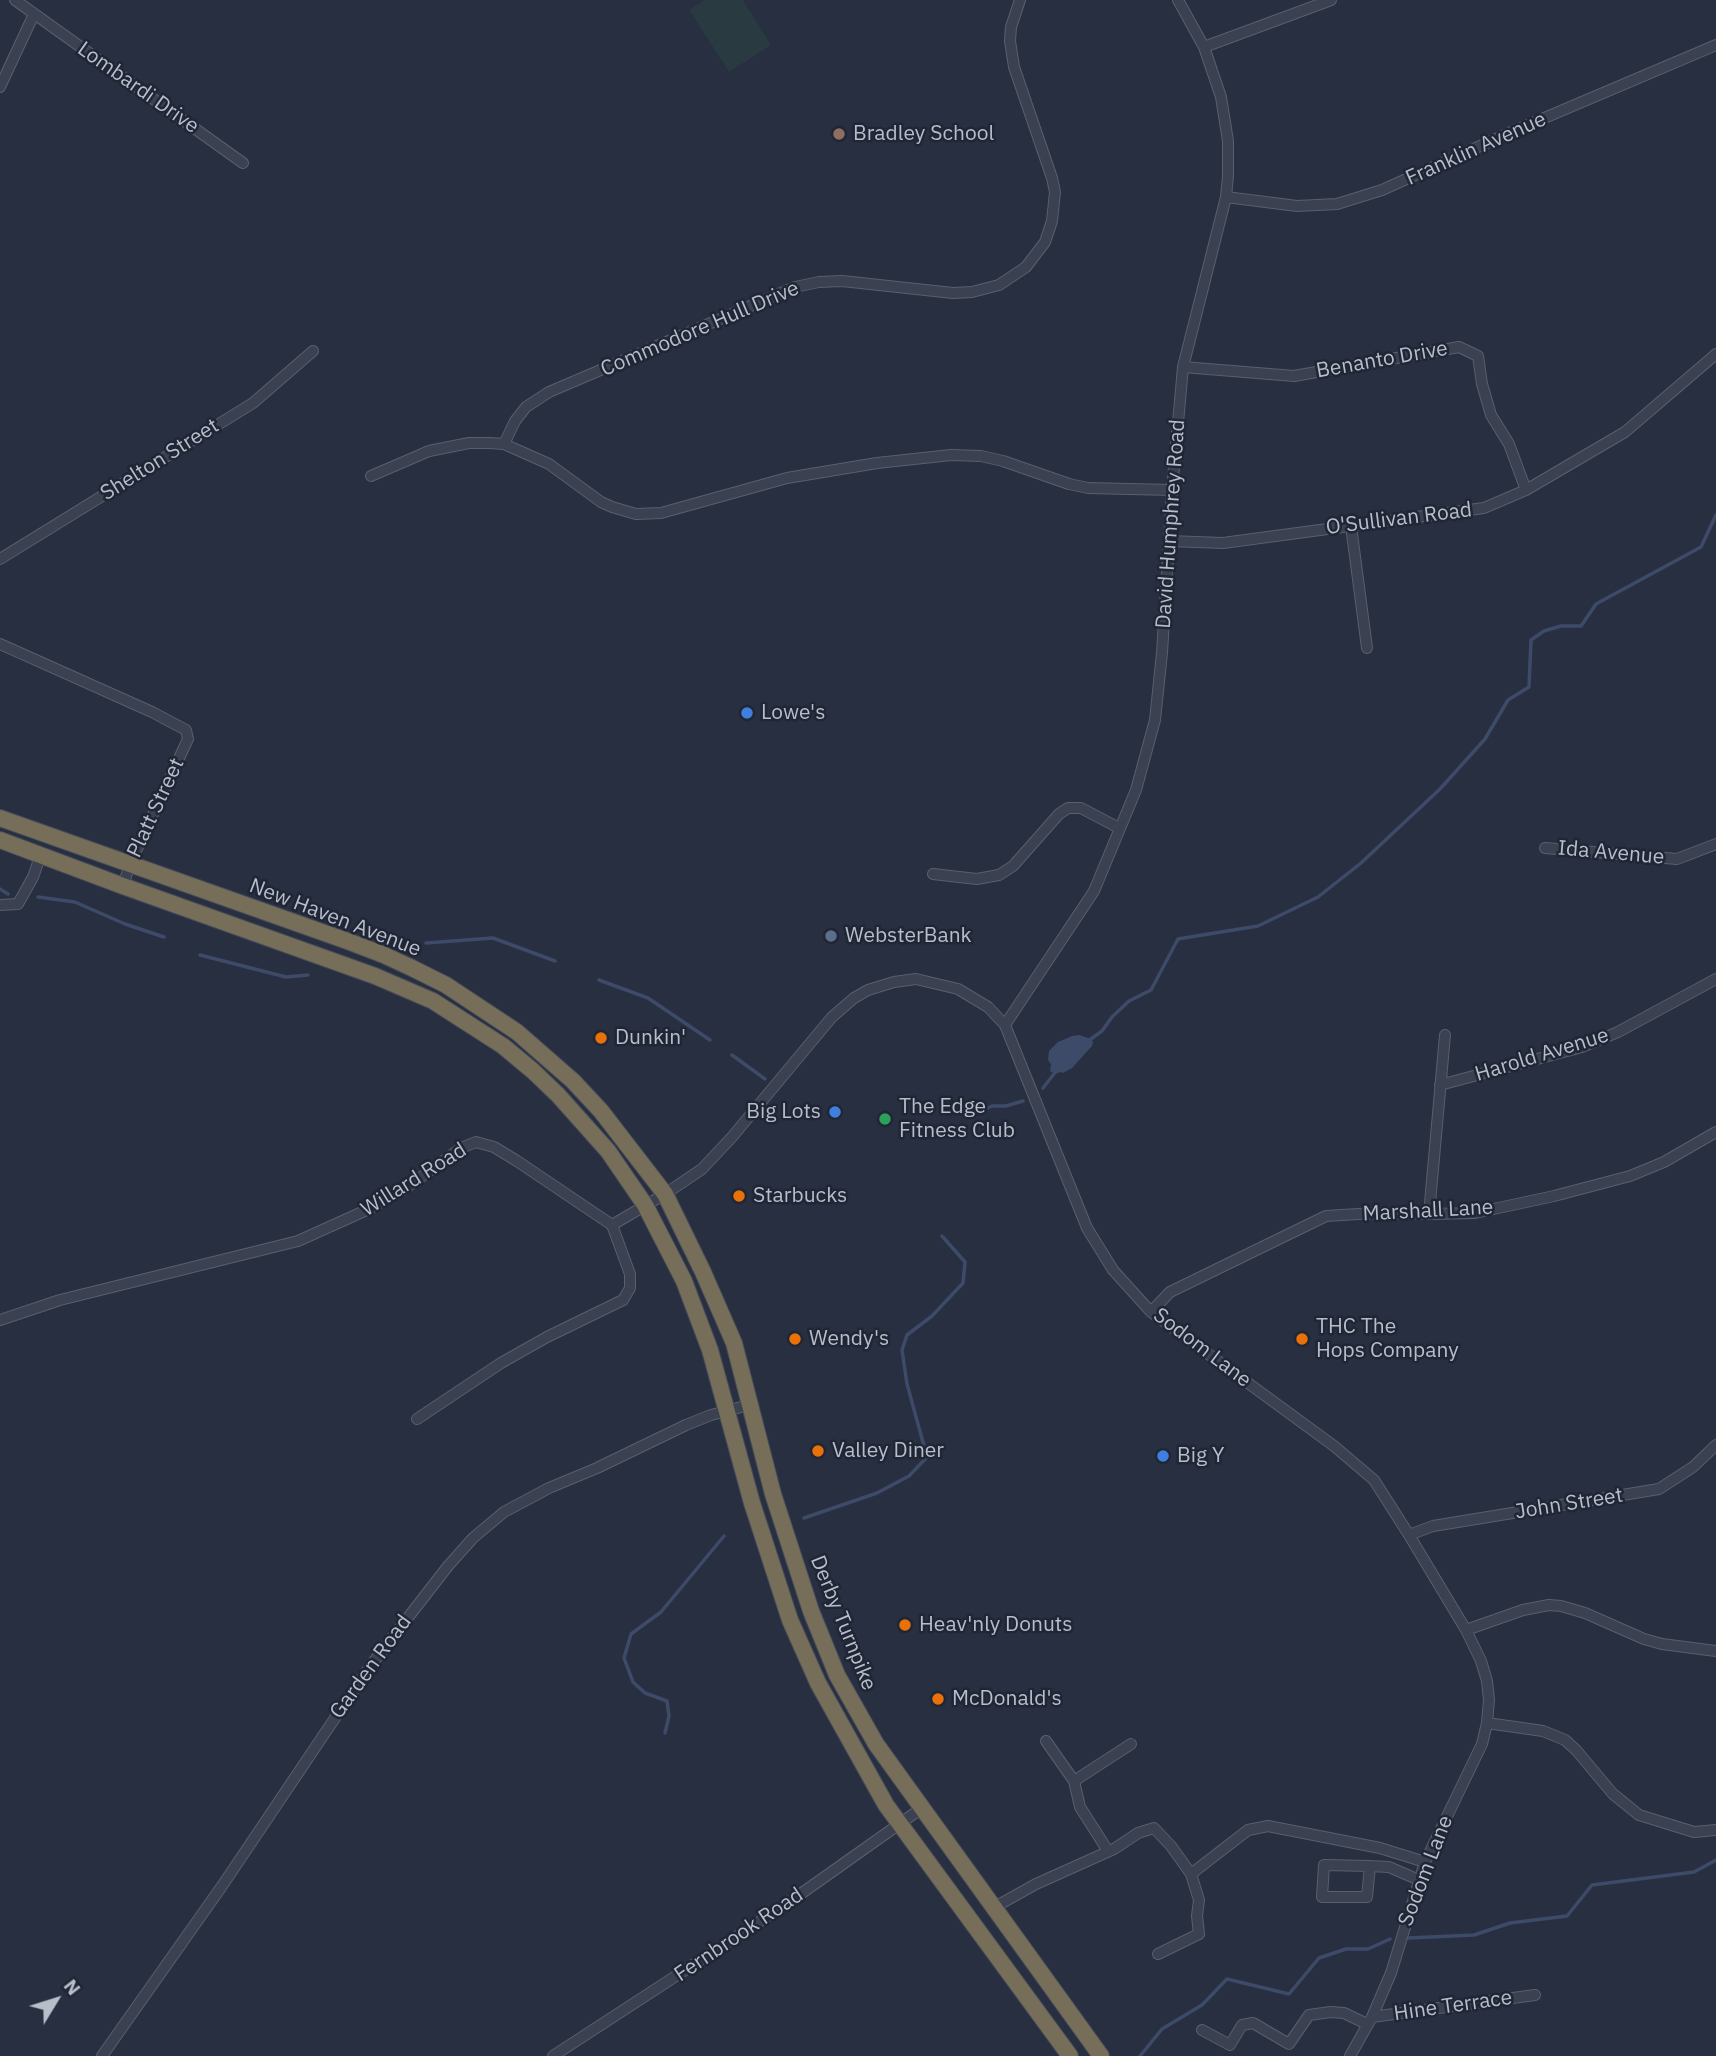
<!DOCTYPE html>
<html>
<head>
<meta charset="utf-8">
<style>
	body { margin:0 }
	#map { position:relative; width:1716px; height:2056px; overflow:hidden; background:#272f40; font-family:"IBM Plex Sans",sans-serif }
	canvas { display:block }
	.north { position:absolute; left:21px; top:1965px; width:70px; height:70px; -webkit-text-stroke:5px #202635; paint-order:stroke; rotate:52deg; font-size:19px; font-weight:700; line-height:28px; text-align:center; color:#b8bdca }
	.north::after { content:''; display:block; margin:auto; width:24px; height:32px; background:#b8bdca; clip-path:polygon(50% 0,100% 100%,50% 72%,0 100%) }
</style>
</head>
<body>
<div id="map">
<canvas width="1716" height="2056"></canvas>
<div class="north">N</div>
</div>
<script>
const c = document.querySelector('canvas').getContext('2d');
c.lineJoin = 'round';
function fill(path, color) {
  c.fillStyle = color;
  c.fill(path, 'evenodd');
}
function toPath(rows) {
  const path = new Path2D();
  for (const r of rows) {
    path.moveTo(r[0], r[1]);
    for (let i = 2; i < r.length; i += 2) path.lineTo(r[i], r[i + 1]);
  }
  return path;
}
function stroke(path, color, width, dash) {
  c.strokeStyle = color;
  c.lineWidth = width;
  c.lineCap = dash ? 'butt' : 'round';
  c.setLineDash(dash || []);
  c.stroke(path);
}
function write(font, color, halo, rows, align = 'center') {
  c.font = font + ' "IBM Plex Sans",sans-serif';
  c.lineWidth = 5;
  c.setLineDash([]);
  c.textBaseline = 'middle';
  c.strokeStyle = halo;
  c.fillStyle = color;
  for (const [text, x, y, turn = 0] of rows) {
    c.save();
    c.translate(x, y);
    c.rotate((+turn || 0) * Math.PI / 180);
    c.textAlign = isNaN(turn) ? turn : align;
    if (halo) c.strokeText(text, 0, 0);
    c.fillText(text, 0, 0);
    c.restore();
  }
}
fill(toPath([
	[705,0,743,0,771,45,729,72,689,10]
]), '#293b41');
fill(toPath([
	[1079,1035,1091,1039,1093,1042,1092,1046,1072,1068,1063,1073,1061,1072,1055,1074,1050,1071,1051,1064,1048,1060,1049,1051,1058,1042,1072,1036]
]), '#3d4a68');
stroke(toPath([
	[0,889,8,894],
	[38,897,75,902,125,924,164,937],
	[426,943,493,938,555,961],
	[200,955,286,977,308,975],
	[599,980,648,998,710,1040],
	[1088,1041,1102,1031,1112,1017,1129,1001,1151,990,1178,939,1258,926,1318,897,1361,863,1440,789,1485,739,1508,700,1529,687,1531,640,1544,631,1561,626,1581,626,1596,604,1701,547,1716,515],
	[732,1055,765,1079],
	[1043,1088,1057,1070],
	[967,1117,992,1106,1006,1106,1023,1101],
	[804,1518,877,1493,909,1476,927,1457,907,1384,902,1350,907,1335,932,1316,963,1283,965,1262,942,1236],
	[665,1733,669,1716,667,1701,645,1693,633,1682,624,1658,631,1634,661,1612,724,1536],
	[1408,1938,1474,1935,1510,1923,1567,1916,1592,1885,1694,1872,1716,1860],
	[1140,2056,1162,2029,1202,2005,1227,1979,1289,1994,1319,1958,1346,1949,1368,1949,1390,1939]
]), '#3d4a68', 3.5);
const minor = toPath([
	[15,0,243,163],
	[1204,47,1331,0],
	[0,87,34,14],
	[1226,197,1297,206,1337,204,1382,190,1509,133,1716,45],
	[1183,367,1294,376,1459,347,1478,356,1482,384,1491,415,1509,444,1526,490],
	[504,444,515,421,526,407,549,392,795,287,819,282,842,281,953,293,972,292,999,285,1026,267,1045,242,1052,221,1055,192,1052,178,1014,67,1010,41,1011,27,1020,0],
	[371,476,429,451,469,443,489,443,504,444,549,464,601,502,612,507,636,514,661,513,787,478,877,463,951,455,981,456,1003,461,1069,484,1088,488,1172,490],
	[1351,526,1367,648],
	[1169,541,1223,543,1484,508,1526,490,1625,432,1716,354],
	[0,559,253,403,313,351],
	[0,644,152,712,186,730,188,739,130,864,123,886],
	[1545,848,1677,859,1716,844],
	[933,874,977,879,999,875,1013,866,1059,814,1068,808,1081,808,1119,828],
	[0,905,18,904,33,877,41,854],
	[1005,1025,1094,891,1136,790,1155,720,1162,653,1172,490,1183,367,1226,197,1228,176,1228,141,1221,97,1204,47,1178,0],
	[1440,1085,1582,1047,1618,1032,1716,979],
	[1429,1214,1445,1035],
	[1151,1312,1170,1292,1326,1216,1374,1213,1429,1214,1475,1213,1554,1196,1630,1176,1664,1162,1716,1132],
	[0,1320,60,1300,298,1241,369,1209,406,1188,461,1148,476,1142,494,1147,517,1161,612,1225,665,1194,702,1169,732,1137,832,1017,854,998,868,990,894,982,916,979,958,989,988,1007,1005,1025,1087,1228,1113,1270,1151,1312,1334,1446,1374,1480,1409,1535,1466,1630,1481,1661,1487,1681,1489,1700,1487,1723,1482,1744,1425,1862,1391,1973,1372,2017,1350,2056],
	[417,1419,501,1363,547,1337,623,1300,630,1288,630,1274,612,1225],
	[1409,1535,1433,1526,1659,1489,1693,1467,1716,1445],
	[1466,1630,1523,1610,1549,1605,1561,1606,1585,1613,1644,1639,1662,1644,1716,1651],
	[1487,1723,1543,1731,1565,1740,1576,1750,1613,1794,1639,1815,1694,1832,1716,1830],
	[1046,1741,1074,1781,1080,1807,1108,1851],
	[1074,1781,1131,1744],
	[1370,1866,1367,1897,1322,1897,1324,1865,1370,1866,1389,1867,1419,1880],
	[993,1908,1036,1884,1114,1849,1138,1833,1154,1828,1171,1846,1191,1874,1248,1830,1268,1826,1380,1848,1425,1862],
	[1158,1954,1199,1934,1197,1916,1199,1900,1191,1874],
	[1372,2017,1535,1995],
	[1202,2030,1230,2045,1242,2025,1253,2023,1289,2044,1309,2015,1331,2012,1344,2013,1367,2024],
	[102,2056,222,1886,368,1669,448,1566,473,1538,504,1512,549,1488,597,1468,686,1425,711,1415,749,1405],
	[553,2056,785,1905,922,1808]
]);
const highway = toPath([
	[0,818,350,942,384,955,412,968,446,985,517,1032,573,1081,601,1111,665,1194,703,1272,734,1343,773,1494,811,1611,837,1675,876,1744,1101,2056],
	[0,840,123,886,375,976,433,1001,503,1046,533,1071,558,1095,608,1151,645,1205,684,1281,710,1350,752,1503,790,1620,818,1683,886,1805,1070,2056]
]);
stroke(minor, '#595f6d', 12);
stroke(highway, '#464c5a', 18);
stroke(minor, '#3b4150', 10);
stroke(highway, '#766e58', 16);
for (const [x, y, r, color] of [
	[839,134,7,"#8d6e63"],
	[747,713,7,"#3f7fe0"],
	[831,936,7,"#5c6f8a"],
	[601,1038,7,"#e8710a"],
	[835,1112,7,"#3f7fe0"],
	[885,1119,7,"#2e9e5b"],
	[739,1196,7,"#e8710a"],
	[795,1339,7,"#e8710a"],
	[1302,1339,7,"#e8710a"],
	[818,1451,7,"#e8710a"],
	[1163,1456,7,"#3f7fe0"],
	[905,1625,7,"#e8710a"],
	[938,1699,7,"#e8710a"]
]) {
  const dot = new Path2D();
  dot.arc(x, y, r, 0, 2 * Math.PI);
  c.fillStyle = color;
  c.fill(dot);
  stroke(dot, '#202635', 2.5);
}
write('21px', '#b8bdca', '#202635', [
	["Lombardi Drive",138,88,35],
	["Franklin Avenue",1476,149,-24],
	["Commodore Hull Drive",700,329,-23],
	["Benanto Drive",1382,360,-10],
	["Shelton Street",160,460,-32],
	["O'Sullivan Road",1399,519,-7],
	["David Humphrey Road",1171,524,-86],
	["Platt Street",156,808,-65],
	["Ida Avenue",1611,853,5],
	["New Haven Avenue",335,918,21],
	["Harold Avenue",1542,1055,-17],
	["Willard Road",414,1180,-32],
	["Marshall Lane",1428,1211,-3],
	["Sodom Lane",1202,1348,37],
	["John Street",1569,1504,-9],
	["Derby Turnpike",843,1623,68],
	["Garden Road",371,1667,-54],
	["Sodom Lane",1426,1871,-69],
	["Fernbrook Road",739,1935,-34],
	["Hine Terrace",1453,2006,-8]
]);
write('21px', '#b8bdca', '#202635', [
	["Bradley School",853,134],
	["Lowe's",761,713],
	["WebsterBank",845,936],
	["Dunkin'",615,1038],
	["The Edge",899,1107],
	["Fitness Club",899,1131],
	["Big Lots",821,1112,"right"],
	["Starbucks",753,1196],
	["THC The",1316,1327],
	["Hops Company",1316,1351],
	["Wendy's",809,1339],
	["Valley Diner",832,1451],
	["Big Y",1177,1456],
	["Heav'nly Donuts",919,1625],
	["McDonald's",952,1699]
], 'left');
</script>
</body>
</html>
